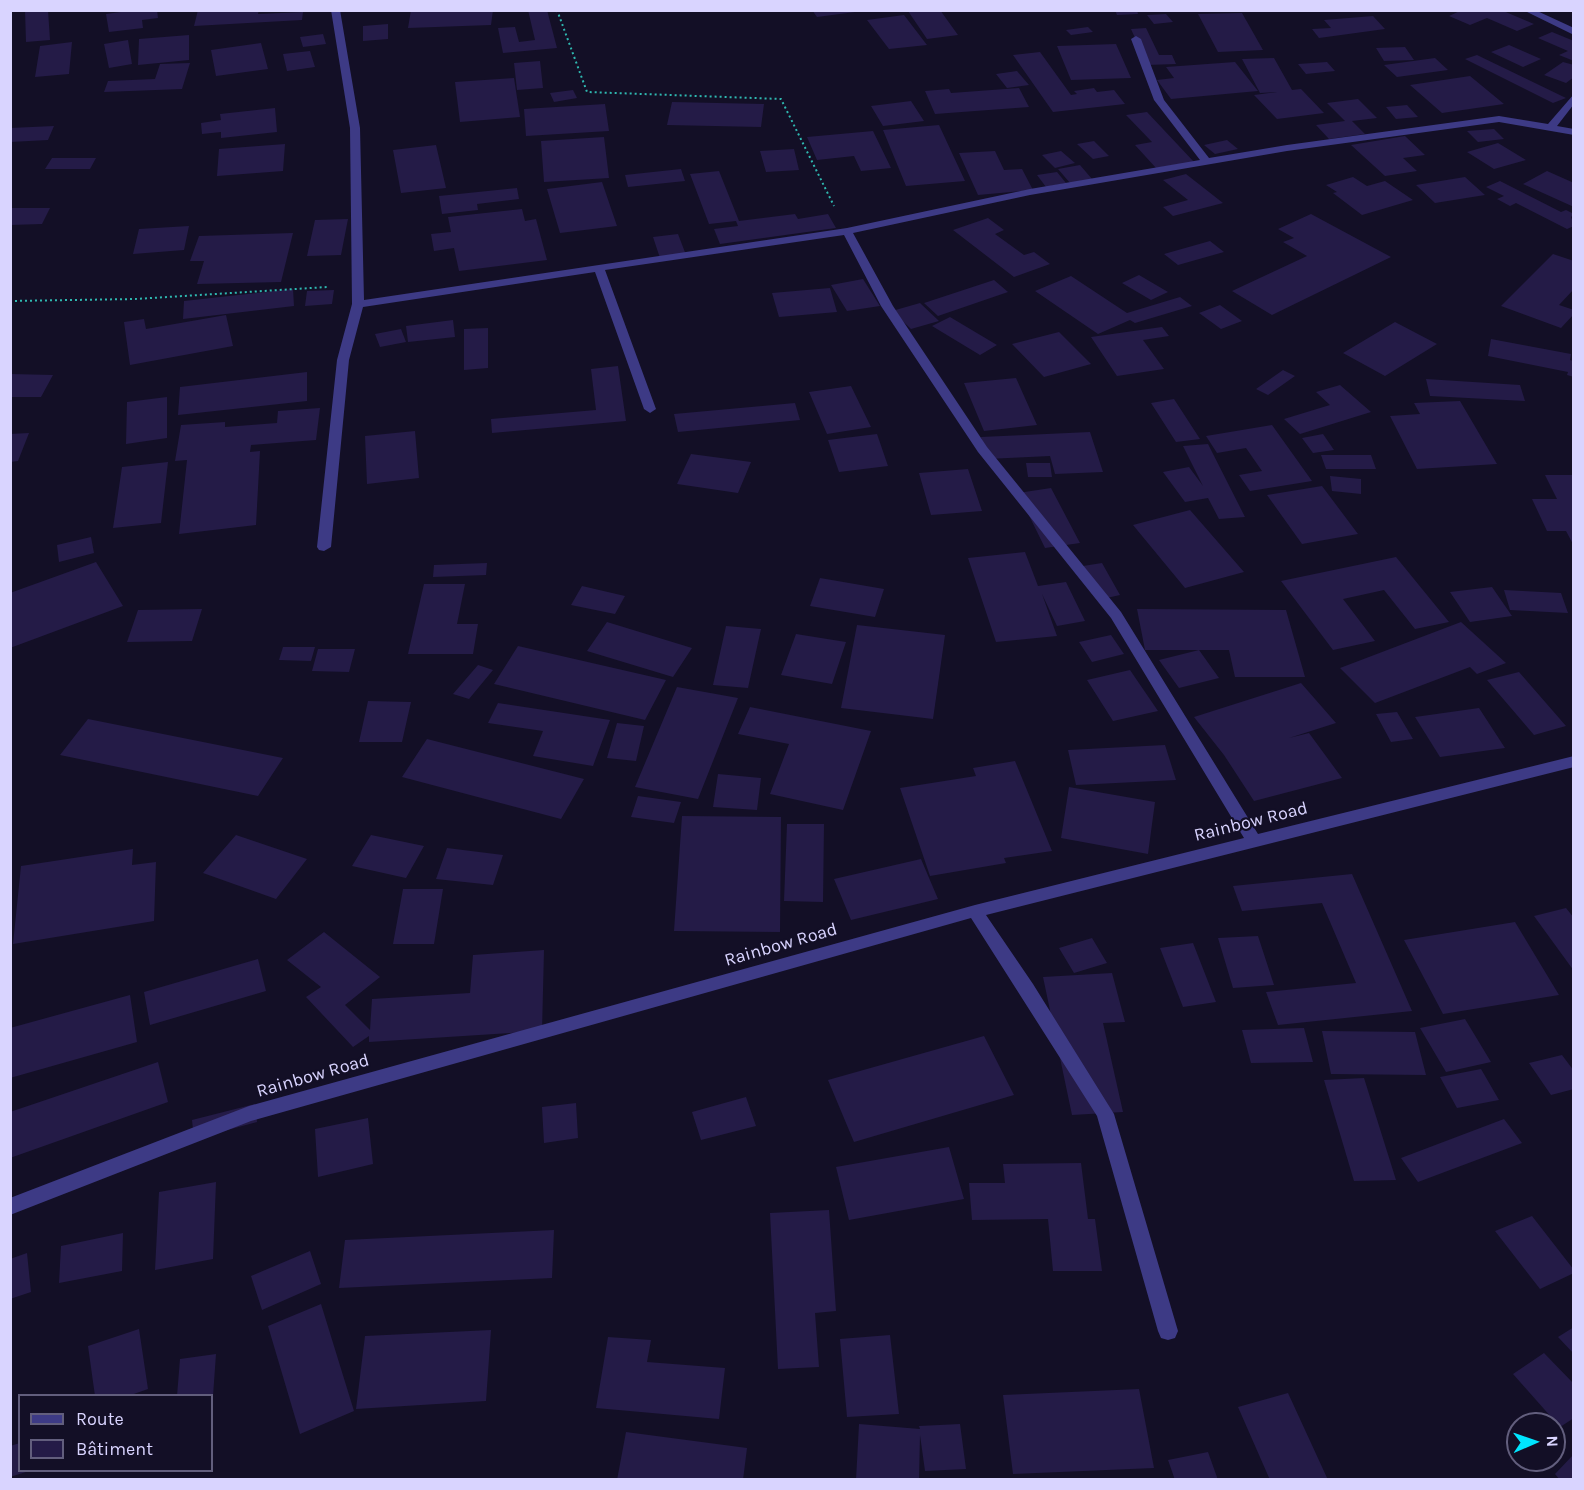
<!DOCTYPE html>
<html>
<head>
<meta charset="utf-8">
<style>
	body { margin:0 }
	#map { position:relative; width:1584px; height:1490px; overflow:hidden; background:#130f26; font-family:Karla,sans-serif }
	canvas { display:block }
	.frame { position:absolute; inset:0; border:12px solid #d9d4ff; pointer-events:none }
	.legend { position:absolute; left:18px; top:1394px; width:195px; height:78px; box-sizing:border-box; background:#130f26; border:2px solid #625e7d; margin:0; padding:8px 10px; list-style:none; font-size:18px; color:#d9d4ff }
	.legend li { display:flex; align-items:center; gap:12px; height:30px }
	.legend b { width:30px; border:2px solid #625e7d }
	.north { position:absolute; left:1506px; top:1412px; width:60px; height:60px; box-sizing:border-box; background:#130f26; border:2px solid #625e7d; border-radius:50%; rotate:88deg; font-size:16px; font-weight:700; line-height:24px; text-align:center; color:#d9d4ff }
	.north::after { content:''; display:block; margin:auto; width:21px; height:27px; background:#00e5ff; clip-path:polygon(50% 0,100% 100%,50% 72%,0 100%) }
</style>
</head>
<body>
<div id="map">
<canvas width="1584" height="1490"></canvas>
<div class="frame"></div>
<ul class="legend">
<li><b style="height:8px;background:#3d3a85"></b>Route</li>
<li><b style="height:16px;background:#241b47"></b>Bâtiment</li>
</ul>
<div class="north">N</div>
</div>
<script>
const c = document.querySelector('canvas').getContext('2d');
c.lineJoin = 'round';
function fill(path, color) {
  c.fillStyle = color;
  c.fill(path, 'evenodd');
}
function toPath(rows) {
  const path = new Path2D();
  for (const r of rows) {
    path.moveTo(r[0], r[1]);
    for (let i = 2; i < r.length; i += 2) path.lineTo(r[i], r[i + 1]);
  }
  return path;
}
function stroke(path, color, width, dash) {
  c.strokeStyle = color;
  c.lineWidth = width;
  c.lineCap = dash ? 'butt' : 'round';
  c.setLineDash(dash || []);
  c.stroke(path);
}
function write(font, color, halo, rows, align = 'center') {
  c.font = font + ' Karla,sans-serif';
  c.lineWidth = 4.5;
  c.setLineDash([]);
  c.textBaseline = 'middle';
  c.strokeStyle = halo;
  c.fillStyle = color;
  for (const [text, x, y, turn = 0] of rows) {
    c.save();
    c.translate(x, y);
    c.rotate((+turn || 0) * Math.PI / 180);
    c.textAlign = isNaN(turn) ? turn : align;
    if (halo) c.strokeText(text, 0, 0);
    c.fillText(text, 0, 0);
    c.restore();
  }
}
fill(toPath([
	[25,10,48,10,50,40,26,42],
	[135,10,157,10,158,18,142,20,143,28,109,32,106,14],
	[198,10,259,10,258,14,303,12,302,20,194,26],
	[411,10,493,10,491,25,408,28],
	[528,10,547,10,557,48,503,53,498,28,515,27,519,42,535,40],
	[812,10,854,10,855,12,817,17],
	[940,10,958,35,927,39,908,11],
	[1115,10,1137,10,1138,14,1117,15],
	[1462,10,1501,10,1534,24,1517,31,1487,18,1470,25,1449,16],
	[1242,13,1263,50,1218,52,1198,14],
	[1166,14,1173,22,1154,24,1147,15],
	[904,15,927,45,889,49,867,20],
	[1373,16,1385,29,1319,38,1312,29,1331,28,1324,20],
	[388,24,388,39,363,41,363,26],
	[1088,27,1093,32,1071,35,1066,30],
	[1146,28,1159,55,1172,55,1176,64,1147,65,1131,29],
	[1552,32,1574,41,1574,61,1559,55,1568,51,1538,38],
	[323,34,326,44,303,47,300,37],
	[189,35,189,60,138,65,139,39],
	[128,40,132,64,109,68,104,44],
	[72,42,69,74,35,77,40,46],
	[261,43,268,69,216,76,211,50],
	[1116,44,1131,78,1071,80,1057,46],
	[1509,45,1541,59,1523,67,1491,52],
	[1405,47,1414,60,1384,61,1376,48],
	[310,51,315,67,287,71,283,54],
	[1040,52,1071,95,1077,94,1074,91,1094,88,1097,92,1114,90,1125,104,1053,112,1013,55],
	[1477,55,1566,98,1553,103,1465,59],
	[1274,58,1292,90,1301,89,1324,113,1277,119,1254,95,1277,92,1260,93,1242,59],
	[1435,58,1448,70,1397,77,1384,65],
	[540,61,543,88,517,90,514,63],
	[1235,62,1258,91,1171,99,1157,80,1174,78,1166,67],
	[1327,62,1335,71,1306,74,1298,64],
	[1563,62,1574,65,1574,77,1566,83,1544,75],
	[190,63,182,89,104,92,108,81,155,79,160,64],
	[1017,71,1029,85,1007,88,996,74],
	[1470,76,1504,104,1442,113,1410,85],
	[514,78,520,117,460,122,455,82],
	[1019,88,1029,107,935,114,925,91,949,89,951,93],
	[573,90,577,98,554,102,550,93],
	[1358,99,1377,118,1352,121,1365,134,1329,139,1316,125,1345,121,1327,103],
	[911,101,924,121,883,126,871,106],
	[672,102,764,104,761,127,667,125],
	[605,104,609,131,526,136,524,109],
	[1407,105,1418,117,1396,119,1386,107],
	[275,108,277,132,221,138,221,132,202,134,201,123,221,120,220,114],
	[1147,112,1194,162,1156,168,1135,145,1152,142,1126,115],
	[939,125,965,181,906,186,883,130],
	[54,126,48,140,10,142,10,128],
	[1494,129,1504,139,1478,142,1467,131],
	[873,131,891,168,861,171,854,156,817,160,807,137],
	[1405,136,1425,155,1403,158,1417,171,1385,176,1351,145],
	[604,137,609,178,544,182,541,141],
	[1227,140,1238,149,1215,154,1204,145],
	[1094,141,1109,156,1093,159,1077,144],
	[1498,143,1526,160,1494,169,1467,152],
	[285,144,283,171,217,176,219,149],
	[436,145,446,188,401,193,393,150],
	[794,149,799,170,766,172,760,151],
	[995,151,1004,170,1022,169,1033,190,978,195,959,153],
	[1061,151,1075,163,1055,168,1042,155],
	[52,158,96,158,90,169,45,169],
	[1080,165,1092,179,1070,183,1058,169],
	[681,169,685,181,628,187,625,175],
	[719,171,739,221,795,214,798,219,828,214,836,228,720,244,714,229,738,226,736,221,709,224,690,174],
	[1547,171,1574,183,1574,207,1523,184],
	[1057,172,1066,183,1046,187,1037,175],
	[1186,174,1223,203,1173,216,1163,207,1188,200,1163,180],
	[1353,177,1367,186,1385,181,1413,200,1362,215,1333,193,1337,192,1326,185],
	[1465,177,1485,195,1435,203,1416,185],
	[1500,181,1561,212,1566,210,1574,214,1571,217,1574,226,1567,229,1516,203,1510,206,1497,199,1504,196,1486,187],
	[602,182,617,226,560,233,547,189],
	[517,188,519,199,477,204,478,210,442,214,439,196],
	[10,208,50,208,42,224,10,225],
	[522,209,525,221,536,219,547,260,459,271,454,248,434,251,431,234,451,232,448,217],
	[1311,214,1391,257,1272,315,1232,291,1307,256,1283,242,1294,238,1278,229],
	[988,218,1004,230,995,234,1024,255,1034,252,1050,264,1014,277,953,230],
	[348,219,341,255,307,256,315,220],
	[189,226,184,250,133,254,139,229],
	[293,233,281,282,197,284,204,261,190,261,199,236],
	[678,234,686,255,660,258,653,237],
	[1210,241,1224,252,1178,265,1164,254],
	[1553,254,1574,261,1574,289,1559,305,1574,310,1574,314,1561,328,1501,306],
	[1139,275,1168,292,1151,300,1122,283],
	[1071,276,1127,313,1180,297,1192,306,1135,323,1130,320,1098,334,1035,291],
	[863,279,880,306,847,311,831,285],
	[994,280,1008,292,938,316,924,303],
	[830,288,837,312,779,317,772,293],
	[293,289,294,306,183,319,184,301],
	[334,290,332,304,305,306,307,291],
	[920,303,939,321,911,329,892,311],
	[1220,305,1242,321,1221,329,1199,313],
	[226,315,233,346,130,365,124,322,144,319,146,329],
	[950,317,997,345,980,355,932,326],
	[453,320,455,337,408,342,406,326],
	[1395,322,1437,344,1385,376,1343,353],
	[1162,327,1169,336,1143,340,1164,369,1117,376,1091,337],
	[488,328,488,368,464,370,464,329],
	[401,329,406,342,380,347,375,334],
	[1059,332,1091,364,1044,377,1012,344],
	[1491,339,1571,354,1570,360,1574,361,1574,377,1567,375,1568,372,1488,356],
	[618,366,626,421,492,433,491,419,596,410,591,369],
	[1283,370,1295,376,1268,395,1256,389],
	[307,372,307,401,178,415,180,387],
	[10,374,53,375,41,397,10,397],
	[1016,378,1037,425,984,431,964,383],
	[1426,379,1520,385,1525,401,1430,396],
	[1340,385,1371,412,1300,434,1284,419,1330,405,1316,392],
	[851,386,871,427,827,434,809,392],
	[167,397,167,438,126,444,127,402],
	[1174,399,1200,439,1176,442,1151,403],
	[1460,401,1497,464,1417,469,1390,416,1420,414,1414,403],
	[795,403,800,420,678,432,674,414],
	[320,408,316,440,251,445,250,452,260,451,256,525,179,534,187,460,175,461,181,425,225,422,225,427,277,423,278,411],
	[1272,425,1312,481,1250,491,1239,475,1262,471,1246,448,1217,453,1206,436],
	[415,431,419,478,367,484,365,436],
	[1090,432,1103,472,1055,474,1050,456,987,459,981,437],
	[29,433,18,461,10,462,10,434],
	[877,434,888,466,839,472,828,440],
	[1323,434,1334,450,1313,453,1302,438],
	[1208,444,1245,517,1219,519,1208,498,1185,502,1163,472,1189,467,1203,486,1183,446],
	[691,454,751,462,738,493,677,484],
	[1321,455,1371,455,1376,469,1326,469],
	[168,462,161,523,113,528,122,467],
	[1026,463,1050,463,1052,477,1028,477],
	[968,469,982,511,931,515,919,473],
	[1545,475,1574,475,1574,546,1566,531,1547,531,1532,499,1557,499],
	[1330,476,1361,479,1361,494,1332,491],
	[1322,486,1358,534,1302,544,1267,495],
	[1051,488,1080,543,1045,548,1018,493],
	[1190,510,1244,572,1185,588,1133,525],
	[91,537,94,553,59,562,57,545],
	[1025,552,1038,586,1066,582,1085,621,1057,626,1042,594,1057,636,996,642,968,558],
	[1396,557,1449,622,1415,629,1384,590,1343,599,1375,641,1333,650,1281,581],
	[96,562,123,606,10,648,10,593],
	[487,563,486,575,433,577,434,565],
	[1102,563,1120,595,1102,599,1083,566],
	[820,578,884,589,875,617,810,606],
	[424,584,465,584,457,624,478,624,473,654,408,654],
	[582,586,625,596,615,614,571,605],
	[1492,587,1512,616,1470,622,1450,592],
	[1504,590,1561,593,1568,613,1510,610],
	[202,609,192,641,127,642,138,610],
	[1137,609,1286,610,1305,677,1235,677,1229,650,1145,650],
	[607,622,692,648,673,677,587,651],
	[1461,622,1506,663,1477,674,1470,667,1375,703,1340,668],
	[857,625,945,635,933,719,841,708],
	[726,626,761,629,748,688,713,685],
	[796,634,846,642,832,684,781,675],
	[1111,635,1124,654,1092,662,1079,642],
	[518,646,666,680,645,720,494,684],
	[283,647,315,647,311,661,279,660],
	[318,649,355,649,349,672,312,671],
	[1199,650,1219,678,1179,688,1159,660],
	[478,665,493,670,469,699,453,694],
	[1130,670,1158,711,1113,721,1087,680],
	[1519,672,1566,726,1534,735,1487,680],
	[1301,683,1336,723,1289,738,1309,733,1342,778,1254,801,1224,755,1194,717],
	[677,687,738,698,698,799,635,787],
	[368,701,411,702,402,742,359,742],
	[498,703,610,720,593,766,533,756,543,731,488,723],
	[750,707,871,731,843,810,770,794,789,744,738,734],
	[1479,708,1505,748,1440,757,1415,717],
	[1397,712,1413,739,1391,742,1376,714],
	[88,719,283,758,258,796,60,755],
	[617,723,644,726,636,761,607,758],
	[427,739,584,779,561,819,402,777],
	[1165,745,1176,780,1076,785,1068,750],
	[1015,761,1052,851,1004,858,1006,863,930,876,900,788,976,776,973,768],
	[718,774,761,778,757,810,713,807],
	[1069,787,1155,802,1148,854,1061,838],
	[638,796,681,802,674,823,631,817],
	[682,816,781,817,780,932,674,931],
	[787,824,824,824,823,902,784,901],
	[236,835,307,859,276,899,203,873],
	[371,835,424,846,406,878,352,866],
	[447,848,503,855,493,885,436,879],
	[133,849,132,865,156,862,154,921,13,944,21,866],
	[921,859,938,899,851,920,834,879],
	[1352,874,1412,1011,1278,1025,1266,992,1356,983,1322,903,1242,911,1233,886],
	[403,889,443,889,434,944,393,944],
	[1566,908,1574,918,1574,971,1534,916],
	[1515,922,1559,995,1443,1014,1404,940],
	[324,932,380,977,345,1005,370,1030,372,999,470,993,473,955,544,950,542,1031,369,1042,369,1036,353,1047,306,997,321,987,287,960],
	[1258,936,1274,985,1233,988,1218,938],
	[1092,938,1107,963,1074,973,1059,948],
	[1193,943,1216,1002,1183,1007,1160,948],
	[258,959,266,991,150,1025,144,992],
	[1112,973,1125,1022,1103,1023,1123,1112,1072,1115,1043,977],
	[130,995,137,1042,10,1078,10,1028],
	[1465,1019,1491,1062,1446,1072,1420,1028],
	[1304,1028,1313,1062,1251,1063,1242,1030],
	[1322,1031,1415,1032,1426,1075,1331,1074],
	[984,1036,1014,1095,854,1142,828,1080],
	[1562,1055,1574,1071,1574,1089,1551,1095,1529,1063],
	[158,1062,168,1102,10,1158,10,1112],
	[1481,1069,1499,1100,1457,1108,1440,1077],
	[1364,1078,1396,1180,1354,1181,1324,1080],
	[746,1097,756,1126,701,1140,692,1112],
	[576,1103,578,1138,544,1143,542,1107],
	[255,1104,257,1122,194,1139,192,1120],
	[368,1118,373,1164,318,1177,315,1129],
	[1504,1119,1522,1143,1418,1182,1401,1158],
	[949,1147,964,1199,849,1220,836,1167],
	[1081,1163,1088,1219,1095,1219,1102,1271,1053,1271,1048,1219,972,1220,969,1183,1005,1183,1003,1164],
	[216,1182,213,1259,155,1270,159,1192],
	[829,1210,836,1311,815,1313,819,1367,778,1369,770,1213],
	[1532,1216,1574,1270,1574,1273,1540,1289,1495,1231],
	[554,1230,552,1278,339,1288,345,1240],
	[123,1233,122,1271,59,1283,61,1246],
	[310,1251,321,1284,262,1310,251,1276],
	[27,1253,31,1292,10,1299,10,1259],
	[321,1304,354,1411,300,1434,268,1326],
	[1574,1327,1574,1354,1558,1337],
	[139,1329,148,1389,128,1396,95,1396,88,1346],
	[491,1330,486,1401,356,1409,365,1336],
	[890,1335,899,1414,847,1417,840,1339],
	[608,1337,651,1340,647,1362,725,1368,719,1419,596,1408],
	[1544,1353,1574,1384,1574,1418,1560,1427,1513,1374],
	[216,1354,213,1396,177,1396,180,1359],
	[1139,1389,1154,1468,1013,1474,1003,1395],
	[1288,1393,1328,1480,1270,1480,1238,1407],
	[859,1424,920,1429,919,1426,960,1424,966,1469,925,1471,920,1435,919,1480,856,1480],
	[626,1432,747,1448,743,1480,617,1480],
	[20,1443,20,1470,29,1471,10,1477,10,1446],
	[1208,1452,1218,1480,1175,1480,1168,1460],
	[1574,1454,1574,1480,1560,1480,1555,1474]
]), '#241b47');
stroke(toPath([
	[557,10,587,92,781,99,834,206],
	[10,301,135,299,327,287]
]), '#2fb8b0', 2, [2, 3]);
fill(toPath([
	[331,10,340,10,360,128,364,300,847,228,1030,189,1200,160,1154,100,1131,39,1136,36,1141,39,1164,100,1209,158,1287,145,1499,116,1548,124,1574,94,1574,104,1557,126,1574,129,1574,135,1499,122,1287,151,1030,195,853,233,893,306,987,447,1121,612,1258,834,1574,756,1574,767,986,915,1033,984,1114,1114,1178,1331,1175,1338,1168,1340,1161,1338,1158,1331,1097,1116,971,918,251,1121,10,1215,10,1198,249,1106,975,905,1244,838,1111,618,978,452,881,306,844,235,605,270,656,409,650,413,644,409,595,272,363,307,349,360,331,547,324,551,319,550,317,547,337,360,352,304,350,128,331,10],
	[1523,10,1535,10,1574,28,1574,35,1523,10]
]), '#3d3a85');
write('18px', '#d9d4ff', '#130f26', [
	["Rainbow Road",1251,822,-14],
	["Rainbow Road",781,945,-16],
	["Rainbow Road",313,1076,-16]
]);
</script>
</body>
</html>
